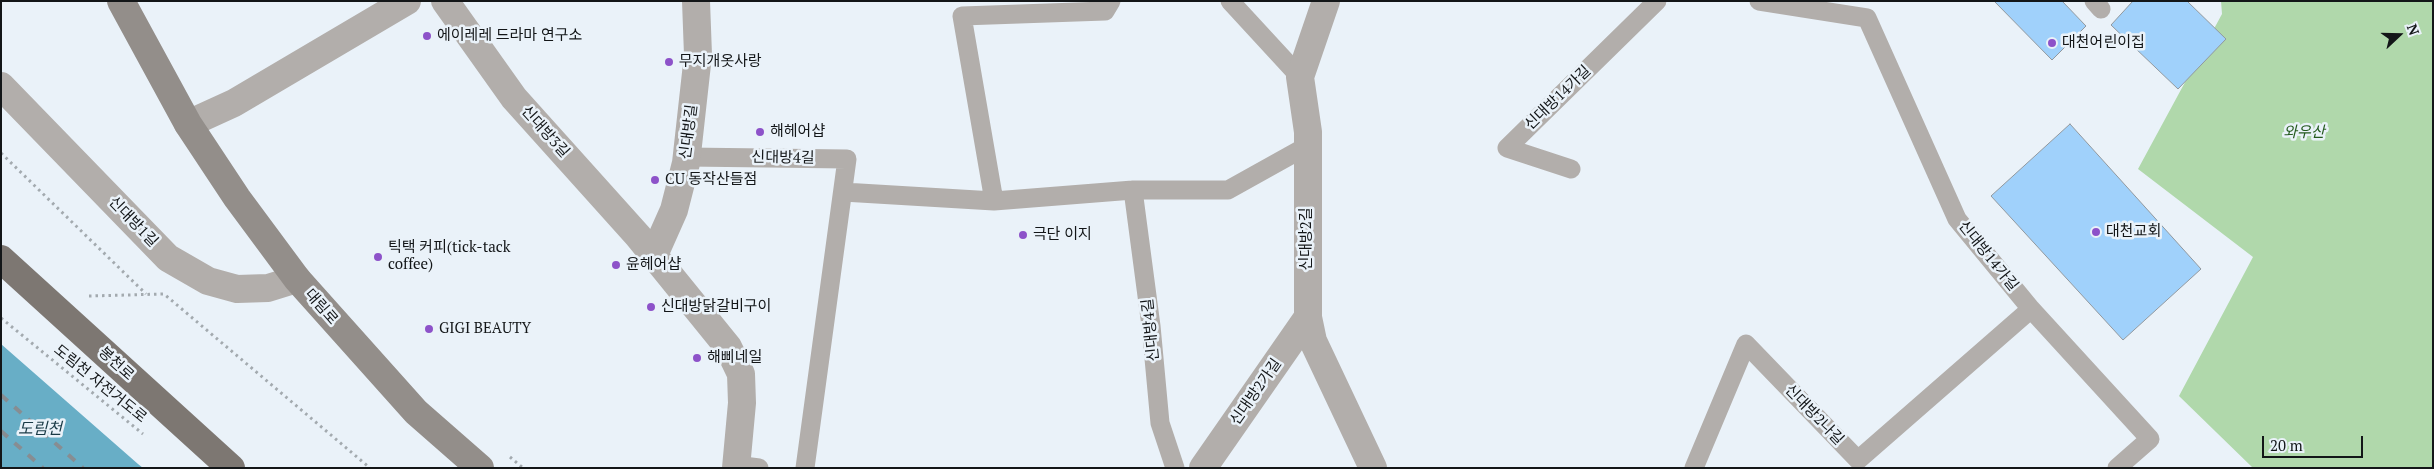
<!DOCTYPE html>
<html>
<head>
<meta charset="utf-8">
<style>
	body { margin:0 }
	#map { position:relative; width:2434px; height:469px; overflow:hidden; background:#eaf2f9; font-family:"PT Serif",serif }
	canvas { display:block }
	.frame { position:absolute; inset:0; border:2px solid #131618; pointer-events:none }
	.north { position:absolute; left:2374px; top:10px; width:50px; height:50px; -webkit-text-stroke:4px #eaf2f9; paint-order:stroke; rotate:69deg; font-size:14px; font-weight:700; line-height:20px; text-align:center; color:#131618 }
	.north::after { content:''; display:block; margin:auto; width:18px; height:22px; background:#131618; clip-path:polygon(50% 0,100% 100%,50% 72%,0 100%) }
	.scale { position:absolute; left:2262px; top:436px; width:101px; height:22px; box-sizing:border-box; border:2px solid #131618; border-top:0; padding-left:6px; font-size:15px; line-height:18px; white-space:nowrap; color:#131618; -webkit-text-stroke:4px #eaf2f9; paint-order:stroke }
</style>
</head>
<body>
<div id="map">
<canvas width="2434" height="469"></canvas>
<div class="frame"></div>
<div class="north">N</div>
<div class="scale">20 m</div>
</div>
<script>
const c = document.querySelector('canvas').getContext('2d');
c.lineJoin = 'round';
function fill(path, color) {
  c.fillStyle = color;
  c.fill(path, 'evenodd');
}
function toPath(rows) {
  const path = new Path2D();
  for (const r of rows) {
    path.moveTo(r[0], r[1]);
    for (let i = 2; i < r.length; i += 2) path.lineTo(r[i], r[i + 1]);
  }
  return path;
}
function stroke(path, color, width, dash) {
  c.strokeStyle = color;
  c.lineWidth = width;
  c.lineCap = dash ? 'butt' : 'round';
  c.setLineDash(dash || []);
  c.stroke(path);
}
function write(font, color, halo, rows, align = 'center') {
  c.font = font + ' "PT Serif","Noto Sans KR",serif';
  c.lineWidth = 5;
  c.setLineDash([]);
  c.textBaseline = 'middle';
  c.strokeStyle = halo;
  c.fillStyle = color;
  for (const [text, x, y, turn = 0] of rows) {
    c.save();
    c.translate(x, y);
    c.rotate((+turn || 0) * Math.PI / 180);
    c.textAlign = isNaN(turn) ? turn : align;
    if (halo) c.strokeText(text, 0, 0);
    c.fillText(text, 0, 0);
    c.restore();
  }
}
fill(toPath([
	[2221,1,2433,1,2433,468,2253,468,2179,396,2253,257,2138,169,2222,14]
]), '#b0d8ab');
fill(toPath([
	[1,344,138,464,143,468,1,468]
]), '#68aec6');
const building = toPath([
	[1994,1,2062,1,2086,26,2052,60,1994,1],
	[2133,1,2187,1,2226,39,2178,89,2111,25,2133,1],
	[2070,124,2201,269,2123,340,1991,196,2070,124]
]);
fill(building, '#a0d1fb');
stroke(building, '#91989e', 1);
stroke(toPath([
	[1,153,146,294],
	[89,296,164,294,370,468],
	[1,318,143,434],
	[510,457,523,468]
]), '#a3aaaf', 3, [2.5, 4]);
stroke(toPath([
	[1230,1,1300,77],
	[1759,1,1867,18,1957,219,2031,309,2150,439,2117,468],
	[2094,1,2101,9],
	[687,157,847,159,805,468],
	[1571,169,1507,148,1657,1],
	[1133,190,1151,326,1160,423,1175,468],
	[843,192,994,201,1133,190,1228,190,1307,146],
	[994,201,962,16,1105,11,1111,1],
	[736,465,759,468],
	[1694,468,1746,344,1858,460,2031,309]
]), '#b2aeab', 19);
stroke(toPath([
	[445,1,514,98,638,236,728,347,741,374,742,403,736,468],
	[1326,1,1300,77,1308,132,1308,317,1313,341,1373,468],
	[1,86,168,258,208,281,237,289,268,288,297,279],
	[188,124,234,103,407,1],
	[654,255,674,210,686,163,698,55,696,1],
	[1203,468,1308,317]
]), '#b2aeab', 28);
stroke(toPath([
	[121,1,188,124,237,198,297,279,416,412,480,468]
]), '#938e8a', 28);
stroke(toPath([
	[1,395,83,468],
	[1,431,43,468]
]), '#878d92', 4, [9, 9]);
stroke(toPath([
	[1,259,231,468]
]), '#7d7772', 28);
for (const [x, y, r, color] of [
	[427,36,5,"#8d52c9"],
	[2052,43,5,"#8d52c9"],
	[669,62,5,"#8d52c9"],
	[760,132,5,"#8d52c9"],
	[655,180,5,"#8d52c9"],
	[2096,232,5,"#8d52c9"],
	[1023,235,5,"#8d52c9"],
	[378,257,5,"#8d52c9"],
	[616,265,5,"#8d52c9"],
	[651,307,5,"#8d52c9"],
	[429,329,5,"#8d52c9"],
	[697,358,5,"#8d52c9"]
]) {
  const dot = new Path2D();
  dot.arc(x, y, r, 0, 2 * Math.PI);
  c.fillStyle = color;
  c.fill(dot);
  stroke(dot, '#eaf2f9', 2);
}
write('15px', '#131618', '#eaf2f9', [
	["에이레레 드라마 연구소",437,36],
	["대천어린이집",2062,43],
	["무지개옷사랑",679,62],
	["해헤어샵",770,132],
	["CU 동작산들점",665,180],
	["대천교회",2106,232],
	["극단 이지",1033,235],
	["틱택 커피(tick-tack",388,248],
	["coffee)",388,265],
	["윤헤어샵",626,265],
	["신대방닭갈비구이",661,307],
	["GIGI BEAUTY",439,329],
	["해삐네일",707,358]
], 'left');
write('15px', '#131618', '#eaf2f9', [
	["신대방14가길",1558,98,-44],
	["신대방3길",545,132,48],
	["신대방길",689,132,-83],
	["신대방4길",783,158,1],
	["신대방1길",133,222,46],
	["신대방2길",1307,239,-90],
	["신대방14가길",1988,256,51],
	["대림로",321,307,49],
	["신대방4길",1151,330,-96],
	["봉천로",116,364,42],
	["도림천 자전거도로",100,384,39],
	["신대방2가길",1256,392,-55],
	["신대방2나길",1814,415,46]
]);
write('italic 15px', '#245a1e', '#eaf2f9', [
	["와우산",2304,133]
]);
write('italic 16px', '#193a46', '#eaf2f9', [
	["도림천",40,429]
]);
</script>
</body>
</html>
